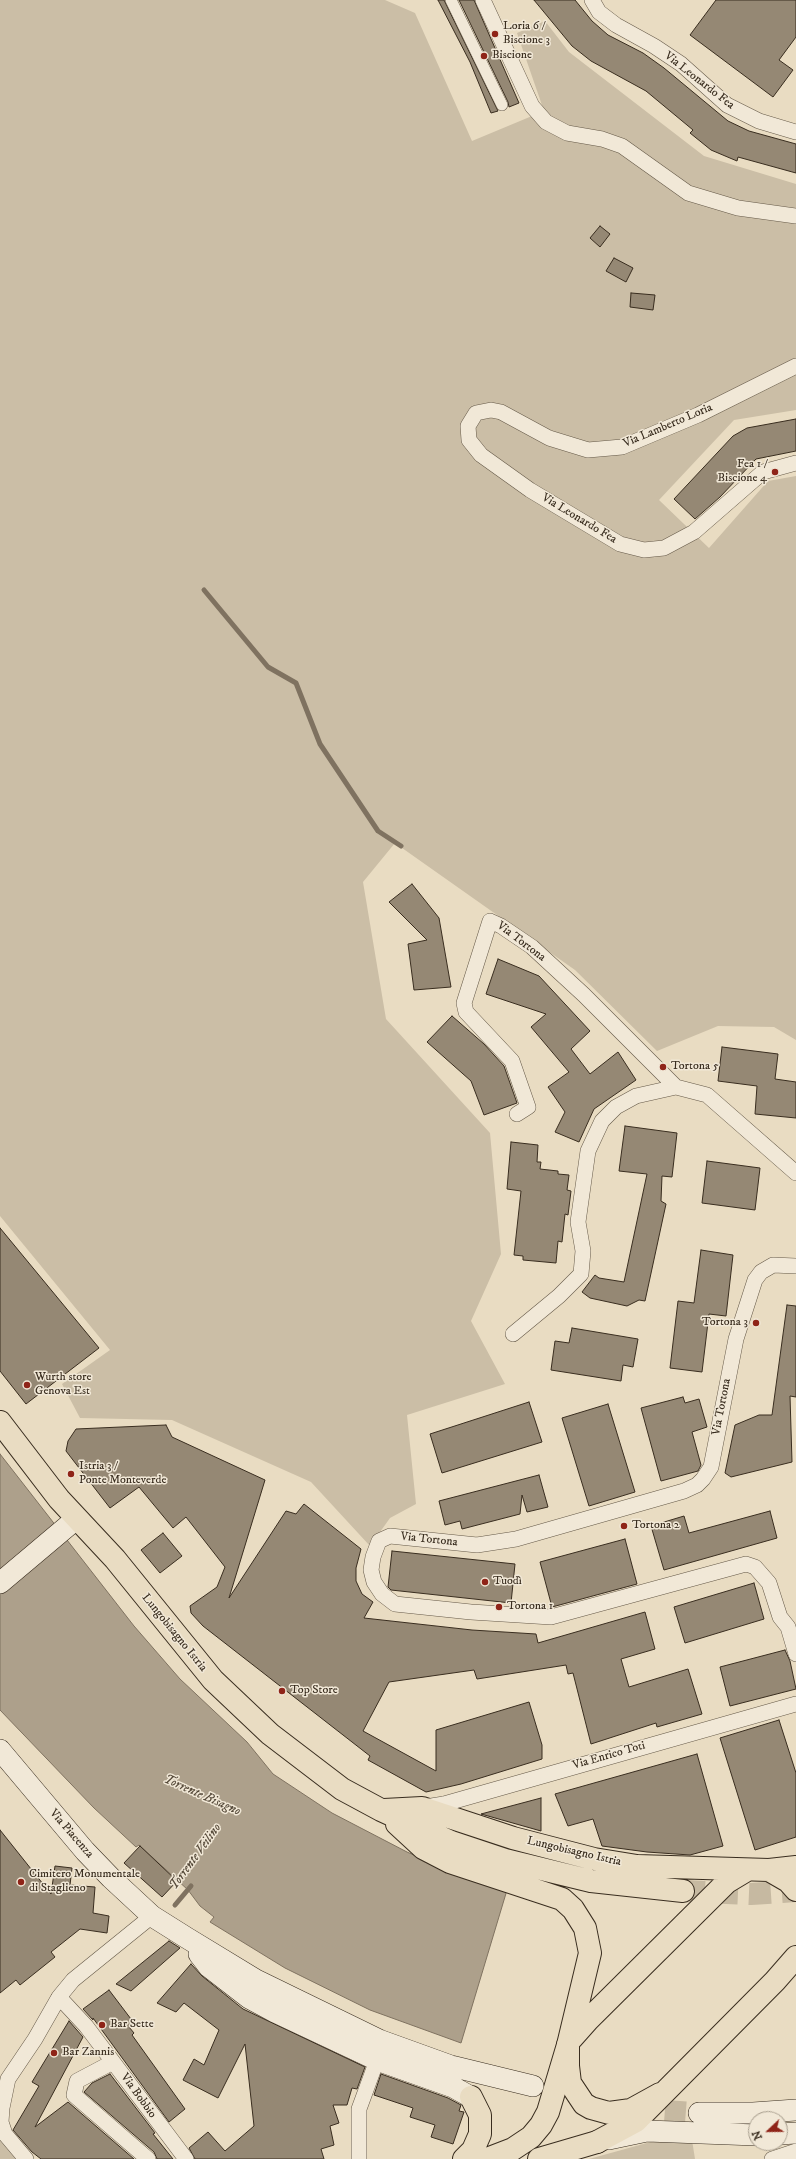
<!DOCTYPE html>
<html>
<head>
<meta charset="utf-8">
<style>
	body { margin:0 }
	#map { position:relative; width:796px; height:2159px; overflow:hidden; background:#e9dcc2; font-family:"IM FELL DW Pica",serif }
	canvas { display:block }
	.north { position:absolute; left:748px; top:2111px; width:40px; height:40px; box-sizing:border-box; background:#f1e8d7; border:1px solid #a79d8d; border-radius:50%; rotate:248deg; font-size:11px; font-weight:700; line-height:16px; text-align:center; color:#392d1f }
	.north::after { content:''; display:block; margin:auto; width:14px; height:18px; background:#8f2418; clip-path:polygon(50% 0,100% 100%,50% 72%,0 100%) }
</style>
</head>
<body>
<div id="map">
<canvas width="796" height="2159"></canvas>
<div class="north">N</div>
</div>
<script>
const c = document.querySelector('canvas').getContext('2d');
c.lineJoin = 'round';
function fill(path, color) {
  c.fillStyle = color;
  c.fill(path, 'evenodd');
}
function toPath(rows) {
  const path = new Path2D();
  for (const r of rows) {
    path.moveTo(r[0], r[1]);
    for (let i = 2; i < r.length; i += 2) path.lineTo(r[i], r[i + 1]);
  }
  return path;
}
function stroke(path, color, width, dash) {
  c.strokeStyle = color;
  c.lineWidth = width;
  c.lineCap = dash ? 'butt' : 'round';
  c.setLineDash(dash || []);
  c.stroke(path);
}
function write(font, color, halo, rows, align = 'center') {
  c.font = font + ' "IM FELL DW Pica",serif';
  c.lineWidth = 3;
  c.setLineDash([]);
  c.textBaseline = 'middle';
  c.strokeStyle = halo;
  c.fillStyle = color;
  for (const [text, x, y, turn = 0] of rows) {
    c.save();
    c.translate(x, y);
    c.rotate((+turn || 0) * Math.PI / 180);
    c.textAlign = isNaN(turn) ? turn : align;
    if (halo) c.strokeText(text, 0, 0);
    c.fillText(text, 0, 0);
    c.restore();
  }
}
fill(toPath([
	[0,0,385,0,415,13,472,141,544,111,517,33,545,21,569,52,704,156,796,184,796,410,734,420,659,500,709,548,768,481,796,476,796,1040,774,1027,718,1026,657,1051,575,970,395,843,363,882,386,1019,490,1133,501,1254,471,1321,505,1384,407,1415,416,1504,390,1518,370,1546,311,1482,172,1420,80,1418,62,1384,110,1350,0,1216],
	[0,2136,18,2159,0,2159],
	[692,2140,695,2159,589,2159,654,2141]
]), '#cbbea6');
const water = toPath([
	[0,1454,134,1626,180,1679,247,1742,273,1774,332,1813,407,1852,448,1870,507,1890,461,2043,370,2010,285,1968,210,1922,214,1917,200,1906,188,1890,139,1845,136,1847,94,1808,0,1710,0,1454]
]);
fill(water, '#ada08b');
stroke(water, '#7f7260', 1);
stroke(toPath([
	[204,590,268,667,296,683,320,744,378,831,401,846],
	[175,1905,191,1886]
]), '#7f7260', 5);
const building = toPath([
	[438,0,444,0,498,111,491,113,470,62,438,0],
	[459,0,474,0,519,103,509,107,508,102,459,0],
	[534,0,575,0,592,21,608,35,643,53,664,68,728,121,749,131,796,144,796,173,738,157,737,161,711,150,690,133,693,130,646,91,591,61,572,46,534,0],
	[716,0,796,0,796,37,779,60,793,70,773,97,690,35,716,0],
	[600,226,610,234,600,247,590,238,600,226],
	[614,258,633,268,626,282,606,271,614,258],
	[631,293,655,295,653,310,630,307,631,293],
	[796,419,796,451,756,459,720,497,695,519,674,499,733,436,747,428,796,419],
	[412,884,439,918,451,987,414,990,408,944,427,940,389,902,412,884],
	[498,959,539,976,590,1031,571,1049,590,1074,618,1052,636,1080,594,1109,579,1142,555,1132,565,1112,548,1087,569,1072,531,1027,546,1014,486,994,498,959],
	[452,1016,484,1044,504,1066,517,1103,484,1115,471,1081,427,1042,452,1016],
	[722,1047,778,1054,775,1079,796,1082,796,1118,755,1114,757,1086,718,1081,722,1047],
	[625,1126,677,1133,672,1177,662,1176,661,1201,666,1204,645,1301,639,1300,627,1306,590,1298,582,1292,595,1275,599,1278,624,1282,647,1174,619,1171,625,1126],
	[511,1142,538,1145,537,1162,541,1162,540,1169,558,1171,558,1174,569,1175,567,1190,571,1191,568,1215,565,1214,562,1242,558,1241,556,1263,523,1260,523,1256,514,1255,521,1191,507,1189,511,1142],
	[707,1161,760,1168,755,1210,702,1203,707,1161],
	[0,1228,99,1348,26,1404,0,1371,0,1228],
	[701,1250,733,1255,726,1316,709,1314,702,1372,670,1368,678,1301,694,1303,701,1250],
	[787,1305,796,1306,796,1397,790,1396,792,1462,731,1477,725,1473,735,1425,759,1415,772,1415,787,1305],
	[572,1328,638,1339,633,1367,623,1365,621,1381,551,1370,555,1341,569,1343,572,1328],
	[683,1397,685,1403,699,1399,707,1427,692,1432,701,1465,698,1471,661,1481,641,1408,683,1397],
	[529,1402,542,1442,442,1473,430,1434,529,1402],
	[608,1404,635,1492,589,1506,562,1418,608,1404],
	[166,1425,172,1437,265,1480,229,1598,286,1511,296,1514,304,1504,361,1549,356,1568,356,1581,362,1594,373,1602,364,1618,472,1630,536,1634,538,1643,645,1612,655,1649,621,1659,629,1687,688,1669,702,1714,657,1727,656,1723,591,1744,573,1673,568,1674,566,1665,477,1679,474,1670,389,1682,363,1731,436,1771,436,1730,529,1702,542,1745,542,1759,461,1784,426,1792,368,1760,370,1756,203,1626,191,1613,190,1606,217,1587,225,1567,186,1517,173,1528,139,1487,110,1508,66,1451,68,1441,76,1429,166,1425],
	[539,1475,548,1507,527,1512,522,1495,520,1514,462,1529,460,1521,445,1525,439,1501,539,1475],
	[770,1511,777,1538,664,1570,651,1526,684,1516,689,1533,770,1511],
	[163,1533,182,1556,160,1573,141,1550,163,1533],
	[625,1539,637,1584,552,1607,540,1562,625,1539],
	[392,1551,515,1564,511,1603,391,1590,388,1587,392,1551],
	[754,1583,764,1619,685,1643,674,1607,754,1583],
	[785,1650,790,1661,796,1689,730,1706,720,1667,785,1650],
	[779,1720,796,1773,796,1837,755,1850,720,1738,779,1720],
	[697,1754,723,1846,690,1855,647,1852,602,1846,593,1819,568,1826,555,1794,697,1754],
	[541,1798,541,1831,481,1814,541,1798],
	[0,1830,51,1894,55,1866,72,1868,70,1885,95,1887,93,1913,109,1916,107,1933,80,1929,51,1952,55,1957,20,1985,16,1980,0,1993,0,1830],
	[140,1846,177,1881,162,1897,124,1863,140,1846],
	[169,1941,180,1948,131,1991,116,1984,169,1941],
	[191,1964,202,1976,243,2009,365,2067,357,2089,352,2088,347,2105,333,2105,339,2123,330,2126,334,2145,321,2149,324,2159,195,2159,189,2148,208,2132,225,2151,254,2126,245,2044,218,2098,183,2080,194,2059,204,2065,219,2030,184,2003,176,2012,157,2003,191,1964],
	[109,1990,134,2023,129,2027,134,2033,132,2035,185,2109,169,2122,93,2018,93,2020,83,2009,109,1990],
	[69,2021,83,2037,35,2127,68,2102,134,2159,41,2159,32,2152,13,2130,39,2086,32,2082,69,2021],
	[110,2074,155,2133,153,2134,173,2159,157,2159,154,2152,84,2092,92,2083,110,2074],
	[381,2074,448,2098,461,2105,459,2111,464,2112,453,2144,431,2137,435,2125,410,2117,413,2108,374,2095,381,2074]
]);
fill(building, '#958874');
stroke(building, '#392d1f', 1);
stroke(toPath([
	[634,2108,699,2113]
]), '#c6b9a1', 21, [21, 10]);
stroke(toPath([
	[683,1891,751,1894,796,1891]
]), '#c6b9a1', 22, [22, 11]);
const pedestrian = toPath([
	[451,0,502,105]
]);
const minor = toPath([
	[483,0,532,106,546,122,567,133,602,139,622,146,688,193,738,208,796,216],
	[592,0,599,12,616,25,654,46,681,64,727,105,759,121,796,132],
	[796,366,698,415,622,447,588,450,549,438,501,412,491,410,476,413,468,426,469,440,481,455,530,490,620,544,644,550,664,548,694,532,763,472,796,463],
	[517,1114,528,1107,512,1061,466,1012,464,1003,490,921,501,926,532,947,584,995,676,1087],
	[796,1266,773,1265,761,1272,755,1280,736,1339,711,1467,703,1479,697,1485,684,1491,516,1539,477,1545,390,1536,379,1541,373,1557,371,1570,374,1582,382,1594,395,1604,471,1612,551,1617,746,1564,755,1567,769,1583,780,1617,788,1627,796,1654],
	[513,1334,559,1296,581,1274,583,1251,578,1222,588,1151,602,1121,616,1107,636,1096,676,1087,707,1095,796,1173],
	[425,1807,444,1804,796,1704],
	[59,1997,86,2026,186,2159],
	[113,2062,77,2081,74,2095,148,2159],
	[26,2159,5,2134,1,2122,2,2108,8,2079,35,2039,59,1997,73,1980,152,1916],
	[359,2159,359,2109,377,2060],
	[772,2159,796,2151]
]);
const secondary = toPath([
	[0,1583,76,1519],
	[0,1750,85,1851,111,1878,152,1916,187,1938,256,1980,379,2040,451,2066,533,2086],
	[199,1954,209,1967,249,1998,275,2012,377,2060,453,2087,471,2097],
	[699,2113,753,2113,796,2110],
	[780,2134,796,2133],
	[609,2139,647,2131,756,2135]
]);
const primary = toPath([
	[0,1422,59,1499,115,1559,213,1680,270,1734,342,1789,381,1810,451,1842,505,1860,591,1881,683,1891],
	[384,1810,422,1808,513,1838,594,1859,637,1866,769,1870,796,1867],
	[397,1824,423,1848,450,1862,562,1899,573,1909,585,1928,590,1953,568,2045,568,2066,570,2083,584,2104,591,2108,609,2113,631,2110,660,2094],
	[769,1870,788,1881,796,1890],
	[572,2038,588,2020,727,1882,747,1870],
	[597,2142,636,2121,775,1981,796,1957]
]);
const motorway = toPath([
	[464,2159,473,2150,480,2134,480,2115,471,2097],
	[487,2159,513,2149,531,2137,541,2125,548,2112,568,2045],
	[539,2159,597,2142]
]);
stroke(pedestrian, '#655948', 12);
stroke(minor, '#655948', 16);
stroke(secondary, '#392d1f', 22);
stroke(primary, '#392d1f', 24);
stroke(motorway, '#392d1f', 24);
stroke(pedestrian, '#f1e8d7', 11);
stroke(minor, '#f1e8d7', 15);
stroke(secondary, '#f1e8d7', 21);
stroke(primary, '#e9dcc2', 22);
stroke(motorway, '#e9dcc2', 22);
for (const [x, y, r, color] of [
	[495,34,4,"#8f2418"],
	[484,56,4,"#8f2418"],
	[775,472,4,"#8f2418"],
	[663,1067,4,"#8f2418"],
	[756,1323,4,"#8f2418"],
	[27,1385,4,"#8f2418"],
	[71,1474,4,"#8f2418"],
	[624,1526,4,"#8f2418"],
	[485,1582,4,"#8f2418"],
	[499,1607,4,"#8f2418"],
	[282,1691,4,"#8f2418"],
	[21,1882,4,"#8f2418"],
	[102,2025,4,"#8f2418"],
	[54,2053,4,"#8f2418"]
]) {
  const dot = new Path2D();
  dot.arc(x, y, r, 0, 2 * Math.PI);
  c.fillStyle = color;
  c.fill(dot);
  stroke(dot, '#f1e8d7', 1.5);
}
write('12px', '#392d1f', '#f1e8d7', [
	["Loria 6 /",503,27],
	["Biscione 3",503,41],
	["Biscione",492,56],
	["Fea 1 /",767,465,"right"],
	["Biscione 4",767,479,"right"],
	["Tortona 5",671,1067],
	["Tortona 3",748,1323,"right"],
	["Wurth store",35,1378],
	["Genova Est",35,1392],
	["Istria 3 /",79,1467],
	["Ponte Monteverde",79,1481],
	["Tortona 2",632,1526],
	["Tuodì",493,1582],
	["Tortona 1",507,1607],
	["Top Store",290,1691],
	["Cimitero Monumentale",29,1875],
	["di Staglieno",29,1889],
	["Bar Sette",110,2025],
	["Bar Zannis",62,2053]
], 'left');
write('12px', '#392d1f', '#f1e8d7', [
	["Via Leonardo Fea",699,81,38],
	["Via Lamberto Loria",668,426,-23],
	["Via Leonardo Fea",579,519,31],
	["Via Tortona",521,942,37],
	["Via Tortona",722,1407,-79],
	["Via Tortona",429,1540,6],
	["Lungobisagno Istria",174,1633,51],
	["Via Enrico Toti",609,1756,-16],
	["Via Piacenza",71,1834,49],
	["Lungobisagno Istria",574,1852,13],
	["Via Bobbio",138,2096,54]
]);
write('italic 13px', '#564a3a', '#f1e8d7', [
	["Torrente Bisagno",202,1796,24],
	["Torrente Veilino",196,1857,-54]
]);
</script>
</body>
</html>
